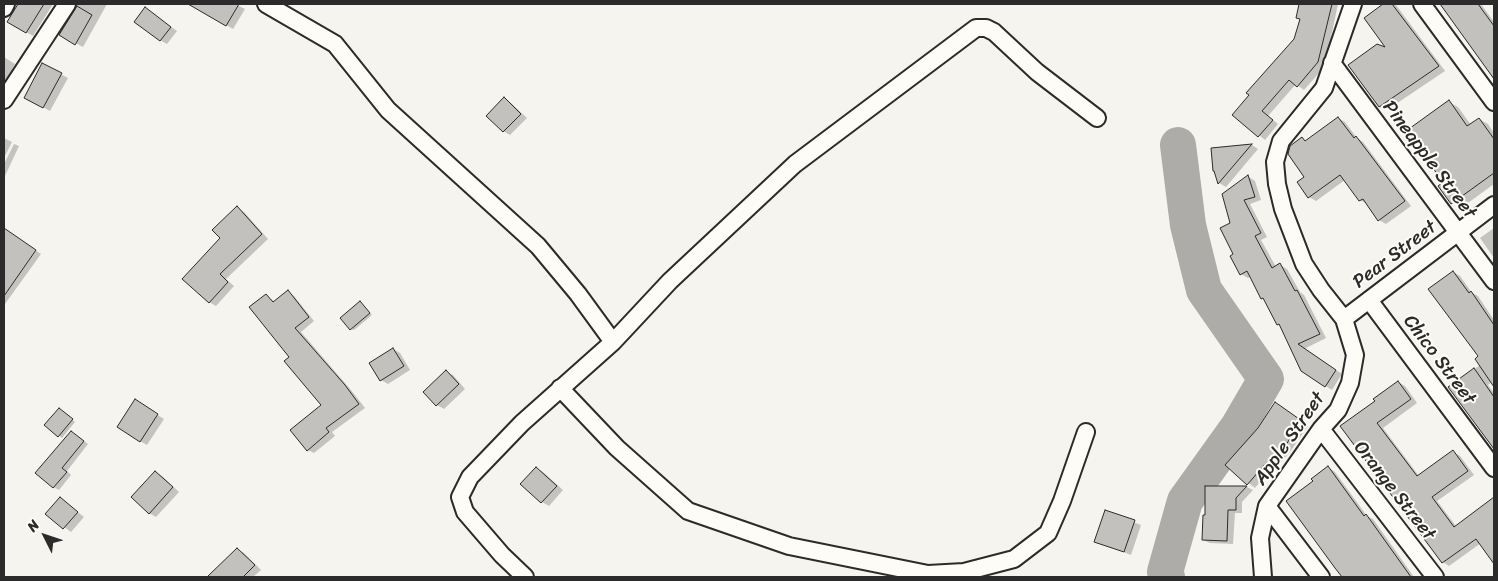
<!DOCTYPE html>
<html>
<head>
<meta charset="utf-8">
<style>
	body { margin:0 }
	#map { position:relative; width:1498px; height:581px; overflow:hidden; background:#f5f4ef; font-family:Sriracha,sans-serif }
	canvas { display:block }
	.frame { position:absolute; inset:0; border:5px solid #2b2b2b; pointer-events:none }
	.north { position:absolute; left:20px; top:511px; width:50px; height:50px; -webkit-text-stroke:4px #fdfcf7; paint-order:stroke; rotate:311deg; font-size:14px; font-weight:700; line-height:20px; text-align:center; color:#2b2b2b }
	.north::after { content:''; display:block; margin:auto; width:18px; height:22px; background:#2b2b2b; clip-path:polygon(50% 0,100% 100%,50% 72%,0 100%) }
</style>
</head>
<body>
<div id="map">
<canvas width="1498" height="581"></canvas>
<div class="frame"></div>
<div class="north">N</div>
</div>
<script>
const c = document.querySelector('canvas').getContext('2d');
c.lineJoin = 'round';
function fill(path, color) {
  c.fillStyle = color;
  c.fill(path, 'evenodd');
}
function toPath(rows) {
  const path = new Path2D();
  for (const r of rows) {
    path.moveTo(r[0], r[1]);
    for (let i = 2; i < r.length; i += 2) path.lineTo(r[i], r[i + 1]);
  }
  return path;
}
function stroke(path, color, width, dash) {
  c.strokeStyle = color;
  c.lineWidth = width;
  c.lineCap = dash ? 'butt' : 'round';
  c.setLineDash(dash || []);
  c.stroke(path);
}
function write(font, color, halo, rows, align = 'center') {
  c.font = font + ' Sriracha,sans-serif';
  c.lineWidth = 4;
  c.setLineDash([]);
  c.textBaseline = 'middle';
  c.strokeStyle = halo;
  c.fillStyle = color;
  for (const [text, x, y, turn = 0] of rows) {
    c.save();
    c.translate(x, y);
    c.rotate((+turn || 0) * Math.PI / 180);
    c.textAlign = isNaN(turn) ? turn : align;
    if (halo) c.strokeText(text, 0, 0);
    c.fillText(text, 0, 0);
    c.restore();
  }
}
fill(toPath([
	[20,4,53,4,33,36,9,22],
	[78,4,107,4,83,47,60,35,77,10],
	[211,4,235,4,245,9,233,29,206,13],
	[1300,4,1338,4,1325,66,1304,90,1296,84,1268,116,1278,124,1265,140,1234,115,1295,40,1301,19,1297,17],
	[1385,4,1396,5,1445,71,1387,110,1380,107,1350,65,1388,49,1365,18],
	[1440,4,1481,4,1494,22,1494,76],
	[152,13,177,31,167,44,160,40],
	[4,57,15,64,4,83],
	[43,65,68,78,50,111,26,98],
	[504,99,511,103,527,118,510,135,503,131],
	[1449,102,1458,107,1471,125,1479,119,1488,124,1494,133,1494,184,1461,208,1452,203],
	[1338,118,1345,122,1357,138,1363,142,1411,206,1386,224,1379,220,1367,204,1360,200,1345,180,1316,201,1309,197,1302,139,1306,141],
	[4,138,12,142,4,158],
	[14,144,19,146,4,178,4,164],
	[1252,145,1258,149,1226,187,1219,183,1212,149],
	[1249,177,1255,181,1261,200,1250,204,1267,237,1261,240,1276,267,1280,265,1287,269,1300,292,1304,295,1326,338,1304,349,1342,374,1332,390,1302,371,1281,326,1278,324,1266,300,1262,298,1251,276,1248,278,1241,274,1235,255,1232,223],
	[237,208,244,212,268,239,226,279,234,286,216,306,209,302,222,238],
	[1494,228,1494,258,1480,238],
	[4,229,41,254,5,304,4,303],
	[1453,272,1460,276,1472,293,1478,296,1494,320,1494,380,1488,385,1494,393,1494,447,1450,387,1480,365,1480,357],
	[288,292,294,296,314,321,301,332,351,390,365,408,332,432,335,436,314,453,308,450,323,405,291,357,266,296,275,302],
	[360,303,372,315,354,330,351,329],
	[393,349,400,353,410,370,388,384,381,380,370,363],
	[446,372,453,375,465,389,444,409,437,405],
	[1398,382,1405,386,1417,403,1383,428,1419,476,1453,452,1460,456,1474,475,1437,501,1456,526,1490,502,1494,504,1494,562,1481,543,1449,566,1443,562,1342,426,1376,401],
	[142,405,164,419,147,445,140,441],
	[1282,408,1308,426,1290,452,1276,468,1273,466,1255,488,1226,465],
	[62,411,75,422,62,438,46,425],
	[77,436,88,444,67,471,71,475,59,490,53,487],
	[536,468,543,472,563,490,549,506,542,502,522,483],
	[1329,468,1335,472,1367,516,1373,519,1414,577,1344,577,1288,501,1315,482],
	[155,472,162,476,179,492,156,517,149,513],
	[1206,487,1247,487,1253,490,1242,502,1242,513,1235,513,1233,544,1210,543,1203,540,1206,516],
	[60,498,84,517,71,532,47,514],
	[1105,511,1141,525,1131,555,1095,541],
	[237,549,244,553,261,570,253,577,224,577,216,570]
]), '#0003');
stroke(toPath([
	[1167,577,1165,572,1185,501,1238,427,1266,379,1204,290,1188,225,1178,145]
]), '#adaca9', 36);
const building = toPath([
	[18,4,44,4,26,33,7,22,18,4],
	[188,4,239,4,226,26,188,4],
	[1299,4,1332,4,1318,62,1297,87,1289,80,1262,111,1273,120,1258,137,1232,115,1249,95,1246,93,1294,39,1300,19,1296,18,1299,4],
	[1383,4,1392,4,1439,66,1379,107,1348,65,1377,44,1385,47,1364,18,1383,4],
	[1440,4,1478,4,1494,26,1494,79,1440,4],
	[77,6,92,15,75,45,59,35,77,6],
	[145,7,171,27,160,41,134,22,145,7],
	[42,63,62,73,43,108,24,98,42,63],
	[504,97,521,114,503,132,486,116,504,97],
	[1449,100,1467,126,1479,118,1494,139,1494,173,1451,204,1438,186,1443,182,1406,131,1449,100],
	[1338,117,1354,138,1356,136,1405,201,1378,221,1363,199,1359,201,1340,175,1308,198,1297,182,1304,177,1288,154,1290,146,1302,137,1305,141,1338,117],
	[1252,144,1218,184,1214,171,1213,171,1211,148,1252,144],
	[1248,175,1255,197,1244,200,1261,233,1255,236,1272,268,1280,263,1295,291,1297,290,1320,334,1298,344,1336,370,1325,387,1301,371,1279,324,1277,325,1263,298,1261,299,1247,271,1240,275,1230,256,1233,254,1220,228,1230,223,1222,194,1248,175],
	[237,206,262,234,220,274,228,282,209,303,182,279,220,238,212,230,237,206],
	[4,228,36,250,4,296,4,228],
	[1453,271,1469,293,1471,291,1494,325,1494,387,1475,359,1478,356,1428,289,1453,271],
	[288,290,309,317,295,328,345,385,359,404,326,428,329,432,307,451,290,430,321,405,284,361,289,357,249,307,266,294,273,302,288,290],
	[360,301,370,313,350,330,340,318,360,301],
	[393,348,404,366,380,381,369,363,393,348],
	[1474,368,1494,397,1494,449,1448,387,1474,368],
	[446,370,459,384,436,406,423,392,446,370],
	[1398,381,1411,399,1377,423,1417,476,1453,450,1468,471,1432,497,1454,527,1494,497,1494,564,1476,539,1442,563,1340,426,1375,401,1373,399,1398,381],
	[135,399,158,414,140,442,117,427,135,399],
	[1275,402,1302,421,1283,449,1269,465,1266,463,1247,485,1225,465,1258,428,1275,402],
	[59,408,73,419,58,437,44,425,59,408],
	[71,431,84,441,62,468,67,472,53,488,35,473,71,431],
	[1328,466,1364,516,1366,514,1411,577,1342,577,1335,568,1286,501,1313,481,1311,479,1328,466],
	[536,467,557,486,541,503,520,484,536,467],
	[155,471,173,487,149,514,131,497,155,471],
	[1205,486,1247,486,1236,498,1236,510,1228,510,1227,541,1202,540,1203,515,1205,515,1205,486],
	[60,497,78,512,63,529,45,514,60,497],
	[1105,510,1135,520,1124,552,1094,542,1105,510],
	[237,548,255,565,243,577,207,577,237,548]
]);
fill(building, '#c2c1be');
stroke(building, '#2b2b2b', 1);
const street = toPath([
	[266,4,335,44,388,110,538,246,578,294,613,342,522,423,470,477,460,497,465,512,502,555,525,577],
	[1422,4,1494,102],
	[4,8,6,4],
	[1332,63,1494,281],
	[4,100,67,4],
	[1369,300,1494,468],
	[1344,319,1494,205],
	[613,342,670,281,795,164,976,28,986,28,994,32,1037,72,1097,118],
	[560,388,617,448,688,511,789,546,928,574,964,572,1014,559,1048,533,1062,501,1086,432],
	[1321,429,1435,577],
	[1267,506,1321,577],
	[1263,577,1260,538,1267,506,1321,429,1338,410,1350,383,1355,355,1344,319,1321,290,1304,264,1283,209,1277,184,1275,162,1281,141,1324,88,1353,4]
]);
stroke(street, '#2b2b2b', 20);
stroke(street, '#fdfcf7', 16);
write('19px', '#2b2b2b', '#fdfcf7', [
	["Pineapple Street",1429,160,53],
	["Pear Street",1395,255,-37],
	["Chico Street",1439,360,53],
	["Apple Street",1290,439,-55],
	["Orange Street",1394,491,52]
]);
</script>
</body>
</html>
